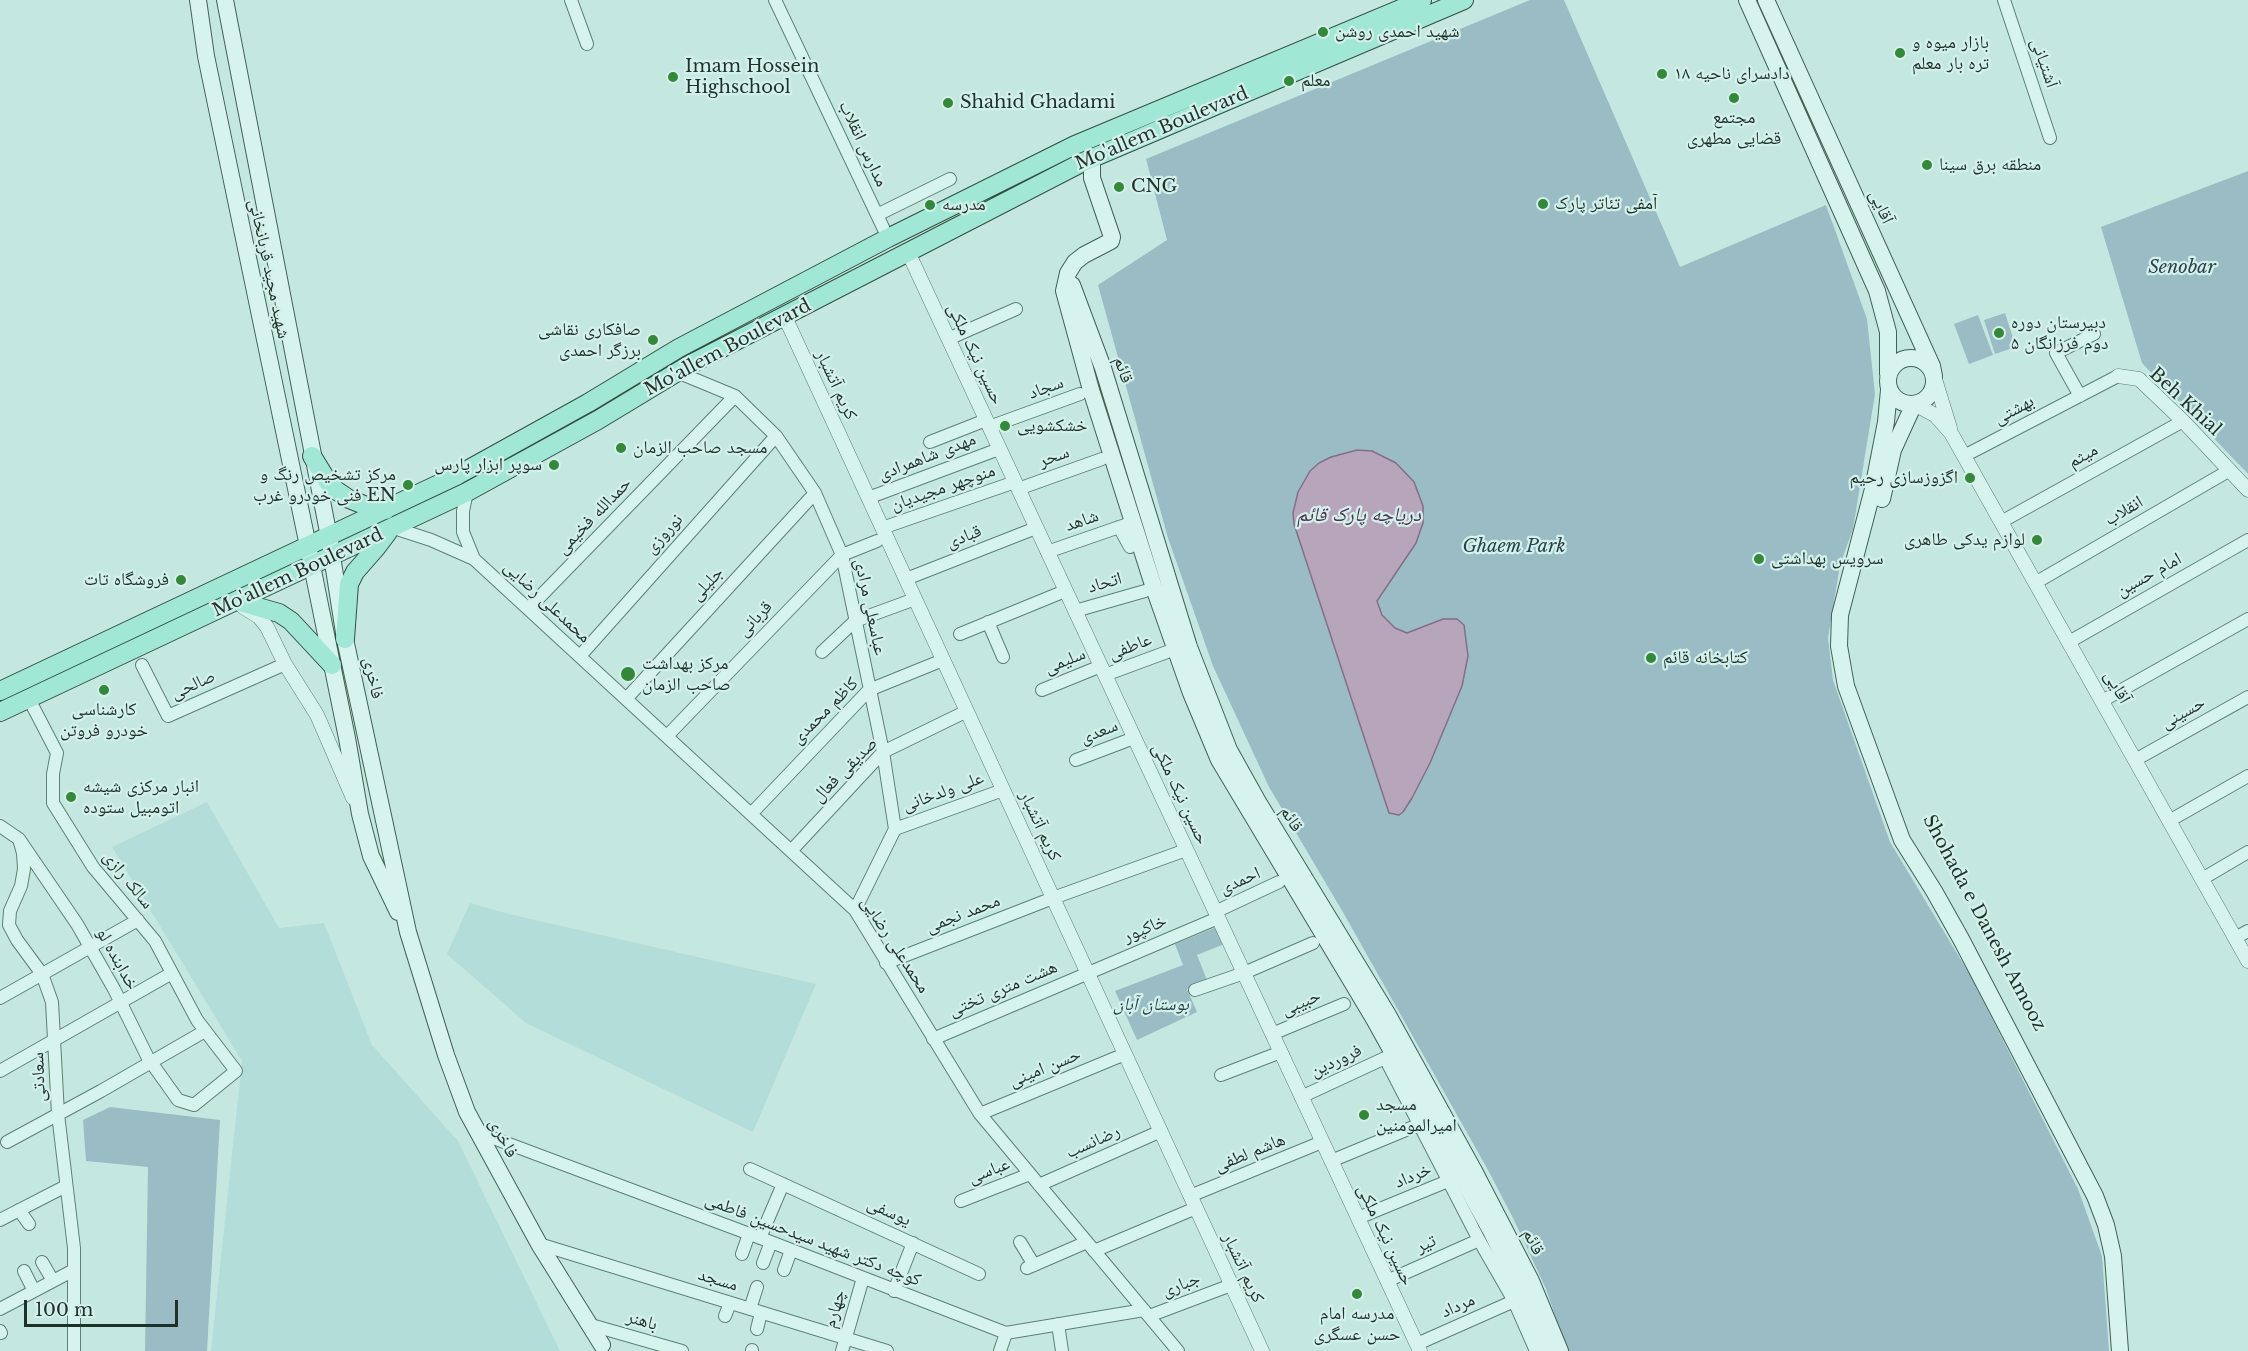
<!DOCTYPE html>
<html>
<head>
<meta charset="utf-8">
<style>
	body { margin:0 }
	#map { position:relative; width:2248px; height:1351px; overflow:hidden; background:#c4e8e0; font-family:"Libre Baskerville",serif }
	canvas { display:block }
	.scale { position:absolute; left:24px; top:1300px; width:154px; height:27px; box-sizing:border-box; border:3px solid #1f322a; border-top:0; padding-left:8px; font-size:18px; line-height:21px; white-space:nowrap; color:#1f322a; -webkit-text-stroke:4px #d3f1ea; paint-order:stroke }
</style>
</head>
<body>
<div id="map">
<canvas width="2248" height="1351"></canvas>
<div class="scale">100 m</div>
</div>
<script>
const c = document.querySelector('canvas').getContext('2d');
c.lineJoin = 'round';
function fill(path, color) {
  c.fillStyle = color;
  c.fill(path, 'evenodd');
}
function toPath(rows) {
  const path = new Path2D();
  for (const r of rows) {
    if (r.length === 3) {
      path.moveTo(r[0] + r[2], r[1]);
      path.arc(r[0], r[1], r[2], 0, 2 * Math.PI);
      continue;
    }
    path.moveTo(r[0], r[1]);
    for (let i = 2; i < r.length; i += 2) path.lineTo(r[i], r[i + 1]);
  }
  return path;
}
function stroke(path, color, width, dash) {
  c.strokeStyle = color;
  c.lineWidth = width;
  c.lineCap = dash ? 'butt' : 'round';
  c.setLineDash(dash || []);
  c.stroke(path);
}
function write(font, color, halo, rows, align = 'center') {
  c.font = font + ' "Libre Baskerville","Noto Naskh Arabic",serif';
  c.lineWidth = 4.5;
  c.setLineDash([]);
  c.textBaseline = 'middle';
  c.strokeStyle = halo;
  c.fillStyle = color;
  for (const [text, x, y, turn = 0] of rows) {
    c.save();
    c.translate(x, y);
    c.rotate((+turn || 0) * Math.PI / 180);
    c.textAlign = isNaN(turn) ? turn : align;
    if (halo) c.strokeText(text, 0, 0);
    c.fillText(text, 0, 0);
    c.restore();
  }
}
fill(toPath([
	[207,802,279,928,324,923,372,1045,458,1141,560,1351,211,1351,242,1061,112,847],
	[470,903,509,914,816,984,753,1132,526,1023,447,954]
]), '#b3ddd9');
fill(toPath([
	[1530,0,1564,0,1680,267,1826,205,1867,319,1875,394,1853,529,1840,565,1828,638,1833,680,1890,842,1970,975,2078,1189,2102,1256,2109,1351,1567,1351,1546,1289,1514,1220,1488,1170,1344,914,1269,787,1213,666,1168,538,1098,285,1167,240,1146,159],
	[2248,171,2248,474,2142,363,2101,227],
	[2005,313,2016,347,1995,354,1984,320],
	[1978,315,1993,355,1969,364,1954,324],
	[1219,926,1227,943,1197,955,1207,980,1187,989,1197,1012,1137,1040,1115,991,1183,965,1175,944],
	[110,1107,220,1120,207,1351,145,1351,148,1167,86,1161,83,1120]
]), '#9abdc5');
const water = toPath([
	[1357,450,1372,451,1396,463,1414,482,1423,506,1423,523,1416,543,1377,601,1382,615,1395,628,1407,633,1443,619,1457,619,1464,625,1468,656,1462,686,1430,763,1412,798,1403,812,1399,815,1389,813,1294,524,1293,513,1298,492,1310,471,1319,463,1331,457,1357,450]
]);
fill(water, '#b7a5bc');
stroke(water, '#846e89', 1.5);
const minor = toPath([
	[571,0,587,44],
	[775,0,888,238],
	[2004,0,2050,138],
	[877,215,950,179],
	[948,339,1016,309],
	[677,372,735,396,776,436,815,493,842,555,883,752,895,829,855,910],
	[2080,396,2056,353,2094,334],
	[989,427,1080,394],
	[930,442,986,420],
	[1964,456,2118,376],
	[1018,489,1102,459],
	[467,492,463,511,463,532,474,559],
	[868,498,999,449],
	[2001,522,2183,421],
	[1119,527,1130,547],
	[394,528,431,540,474,559,855,910,980,1114,1178,1351],
	[882,528,1015,482],
	[1047,552,1128,524],
	[906,579,1036,528],
	[2035,583,2230,470],
	[528,609,735,396],
	[1075,611,1145,591],
	[988,622,1003,657],
	[960,634,1065,591],
	[2069,642,2248,540],
	[822,652,855,621,915,599],
	[580,656,776,436],
	[142,665,168,716,285,664],
	[1105,675,1167,652],
	[1042,690,1101,666],
	[626,699,815,493],
	[2102,701,2248,619],
	[667,736,842,555,877,541],
	[1076,760,1134,738],
	[2135,760,2248,697],
	[751,814,869,690,943,660],
	[2169,821,2248,776],
	[0,826,19,839,23,853,24,869,21,886,10,911,9,925,17,940,42,974,52,1002,58,1114,74,1248,74,1351],
	[895,829,1003,790],
	[19,839,77,924,114,989,148,1058,178,1100,194,1105,236,1071,197,1020,155,941,93,867,53,803,53,774,57,753,29,699],
	[791,851,883,752,967,711],
	[2202,879,2248,852],
	[1215,912,1279,882],
	[2235,938,2248,931],
	[886,963,1053,898,1186,850],
	[1195,990,1244,973,1313,943],
	[0,998,138,920],
	[1272,1034,1344,1004],
	[933,1039,1218,918],
	[0,1071,172,973],
	[1221,1075,1281,1052],
	[1301,1097,1385,1058,1479,1240,1514,1301,1536,1351],
	[980,1114,1125,1054],
	[477,1132,771,1242,1006,1333,1144,1310],
	[7,1142,101,1091,205,1031],
	[1331,1161,1418,1125],
	[750,1169,979,1274],
	[1039,1185,1161,1131],
	[1190,1196,1322,1142],
	[961,1201,1030,1174],
	[19,1210,29,1224],
	[1358,1218,1448,1181],
	[0,1220,66,1186],
	[760,1238,783,1184],
	[1020,1242,1034,1265],
	[539,1244,887,1351],
	[1094,1251,1196,1208],
	[742,1254,749,1234],
	[42,1262,53,1281],
	[763,1263,771,1242],
	[1027,1268,1087,1242],
	[784,1270,791,1250],
	[24,1271,34,1291],
	[1387,1281,1479,1240],
	[894,1291,913,1243],
	[0,1309,74,1270],
	[750,1309,757,1287],
	[725,1316,730,1303],
	[1149,1316,1226,1287],
	[1058,1324,1062,1351],
	[591,1325,682,1351],
	[757,1329,761,1313],
	[0,1331,1,1333],
	[1417,1344,1514,1301],
	[752,1351,752,1350],
	[842,1351,863,1278],
	[1000,1351,1006,1333]
]);
const tertiary = toPath([
	[908,252,1420,1351],
	[785,317,1262,1351],
	[1934,376,1950,428],
	[2118,376,2139,379,2183,421,2248,490],
	[1914,404,1935,415,1951,433,2248,961],
	[243,607,259,617,267,627,285,664,317,715,353,798]
]);
const secondary = toPath([
	[198,0,206,56,308,546,347,738,360,814,371,856,398,912],
	[225,0,329,537,345,639,408,932,446,1055,467,1112,539,1244,602,1345],
	[1747,0,1877,291,1888,332,1888,374],
	[1766,0,1932,366,1934,376],
	[1092,158,1092,178,1112,237,1111,241,1084,255,1075,262,1068,273,1064,291,1091,390,1154,588,1191,693,1219,760,1374,1019,1491,1231,1527,1304,1546,1351],
	[1072,285,1103,368,1189,647,1229,750,1258,802,1388,1015,1473,1169,1531,1281,1560,1351],
	[1911,381,23],
	[1889,390,1886,422,1873,489,1840,615,1839,646,1846,686,1902,840,1934,891,1961,939,2095,1196,2106,1225,2113,1256,2120,1351],
	[1882,499,1893,450,1914,404]
]);
const primary = toPath([
	[312,456,328,482,337,491,349,499,364,505,386,510],
	[237,601,279,613,291,621,332,665],
	[345,639,349,584,355,572,376,548,388,532],
	[0,691,458,475,588,403,679,348,888,238,1075,145,1422,0],
	[0,712,467,492,598,420,689,365,1083,162,1464,0]
]);
stroke(minor, '#5d8172', 14);
stroke(tertiary, '#5d8172', 15);
stroke(secondary, '#406254', 18);
stroke(primary, '#314f41', 20);
stroke(minor, '#d6f4ed', 12);
stroke(tertiary, '#d6f4ed', 14);
stroke(secondary, '#d6f4ed', 16);
stroke(primary, '#a0e7d6', 18);
for (const [x, y, r, color] of [
	[1323,32,6,"#348839"],
	[1900,53,6,"#348839"],
	[1662,74,6,"#348839"],
	[673,77,6,"#348839"],
	[1289,81,6,"#348839"],
	[1734,98,6,"#348839"],
	[948,103,6,"#348839"],
	[1927,165,6,"#348839"],
	[1119,187,6,"#348839"],
	[1543,204,6,"#348839"],
	[930,205,6,"#348839"],
	[1999,333,6,"#348839"],
	[653,340,6,"#348839"],
	[1005,426,6,"#348839"],
	[621,448,6,"#348839"],
	[554,465,6,"#348839"],
	[1970,478,6,"#348839"],
	[408,485,6,"#348839"],
	[2037,540,6,"#348839"],
	[1759,559,6,"#348839"],
	[181,580,6,"#348839"],
	[1651,658,6,"#348839"],
	[628,674,8,"#348839"],
	[104,690,6,"#348839"],
	[71,797,6,"#348839"],
	[1364,1115,6,"#348839"],
	[1357,1294,6,"#348839"]
]) {
  const dot = new Path2D();
  dot.arc(x, y, r, 0, 2 * Math.PI);
  c.fillStyle = color;
  c.fill(dot);
  stroke(dot, '#d3f1ea', 2);
}
write('18px', '#1f322a', '#d3f1ea', [
	["شهید احمدی روشن",1335,32],
	["بازار میوه و",1912,43],
	["تره بار معلم",1912,64],
	["Imam Hossein",685,67],
	["Highschool",685,88],
	["دادسرای ناحیه ۱۸",1674,74],
	["معلم",1301,81],
	["Shahid Ghadami",960,103],
	["مجتمع",1734,118,"center"],
	["قضایی مطهری",1734,139,"center"],
	["منطقه برق سینا",1939,165],
	["CNG",1131,187],
	["آمفی تئاتر پارک",1555,204],
	["مدرسه",942,205],
	["دبیرستان دوره",2011,323],
	["دوم فرزانگان ۵",2011,344],
	["صافکاری نقاشی",641,330,"right"],
	["برزگر احمدی",641,351,"right"],
	["خشکشویی",1017,426],
	["مسجد صاحب الزمان",633,448],
	["سوپر ابزار پارس",542,465,"right"],
	["مرکز تشخیص رنگ و",396,475,"right"],
	["فنی خودرو غرب EN",396,496,"right"],
	["اگزوزسازی رحیم",1958,478,"right"],
	["لوازم یدکی طاهری",2025,540,"right"],
	["سرویس بهداشتی",1771,559],
	["فروشگاه تات",169,580,"right"],
	["کتابخانه قائم",1663,658],
	["مرکز بهداشت",642,664],
	["صاحب الزمان",642,685],
	["کارشناسی",104,710,"center"],
	["خودرو فروتن",104,731,"center"],
	["انبار مرکزی شیشه",83,787],
	["اتومبیل ستوده",83,808],
	["مسجد",1376,1105],
	["امیرالمومنین",1376,1126],
	["مدرسه امام",1357,1314,"center"],
	["حسن عسگری",1357,1335,"center"]
], 'left');
write('18px', '#1f322a', '#d3f1ea', [
	["آشتیانی",2044,63,71],
	["Mo'allem Boulevard",1162,129,-23],
	["مدارس انقلاب",863,144,65],
	["آقایی",1881,207,66],
	["شهید مجید قربانخانی",269,269,78],
	["Mo'allem Boulevard",728,348,-28],
	["حسین نیک ملکی",975,354,65],
	["قائم",1123,370,72],
	["کریم آتشبار",836,385,65],
	["سجاد",1046,388,-20],
	["Beh Khial",2185,402,43],
	["بهشتی",2014,410,-28],
	["میثم",2083,456,-29],
	["مهدی شاهمرادی",927,457,-21],
	["سحر",1054,457,-20],
	["منوچهر مجیدیان",943,488,-19],
	["انقلاب",2124,511,-30],
	["حمدالله فخیمی",594,516,-46],
	["شاهد",1082,521,-19],
	["نوروزی",664,534,-48],
	["قبادی",964,537,-21],
	["Mo'allem Boulevard",298,573,-25],
	["امام حسین",2149,575,-29],
	["اتحاد",1105,583,-16],
	["جلیلی",707,584,-47],
	["محمدعلی رضایی",547,602,43],
	["عباسعلی مرادی",870,607,78],
	["قربانی",755,619,-46],
	["عاطفی",1130,647,-21],
	["سلیمی",1065,661,-22],
	["فاخری",373,678,78],
	["صالحی",193,685,-24],
	["آقایی",2117,687,61],
	["کاظم محمدی",825,711,-45],
	["حسینی",2183,713,-29],
	["سعدی",1099,732,-21],
	["صدیقی فعال",845,770,-45],
	["علی ولدخانی",943,792,-20],
	["حسین نیک ملکی",1180,794,65],
	["قائم",1291,819,58],
	["کریم آتشبار",1040,826,65],
	["سالک رازی",128,880,51],
	["احمدی",1240,881,-24],
	["محمد نجمی",963,914,-21],
	["Shohada e Danesh Amooz",1984,923,62],
	["خاکپور",1145,929,-23],
	["محمدعلی رضایی",895,945,57],
	["خدابنده لو",117,959,61],
	["هشت متری تختی",1003,989,-23],
	["حبیبی",1301,1003,-23],
	["فروردین",1336,1061,-25],
	["حسن امینی",1045,1068,-22],
	["سعادتی",39,1077,-92],
	["فاخری",503,1138,62],
	["رضانسب",1093,1142,-24],
	["هاشم لطفی",1250,1153,-22],
	["عباسی",989,1171,-21],
	["خرداد",1413,1176,-23],
	["یوسفی",889,1212,24],
	["حسین نیک ملکی",1385,1235,65],
	["کوچه دکتر شهید سیدحسین فاطمی",813,1240,21],
	["قائم",1533,1242,63],
	["تیر",1426,1244,-24],
	["کریم آتشبار",1243,1268,65],
	["مسجد",718,1280,17],
	["جباری",1181,1285,-21],
	["مرداد",1458,1306,-24],
	["چهارم",835,1309,-74],
	["باهنر",642,1321,16]
]);
write('italic 18px', '#28414c', '#d3f1ea', [
	["Senobar",2182,268],
	["Ghaem Park",1514,547],
	["بوستان آبان",1151,1005]
]);
write('italic 20px', '#503050', '#d3f1ea', [
	["دریاچه پارک قائم",1359,515]
]);
</script>
</body>
</html>
